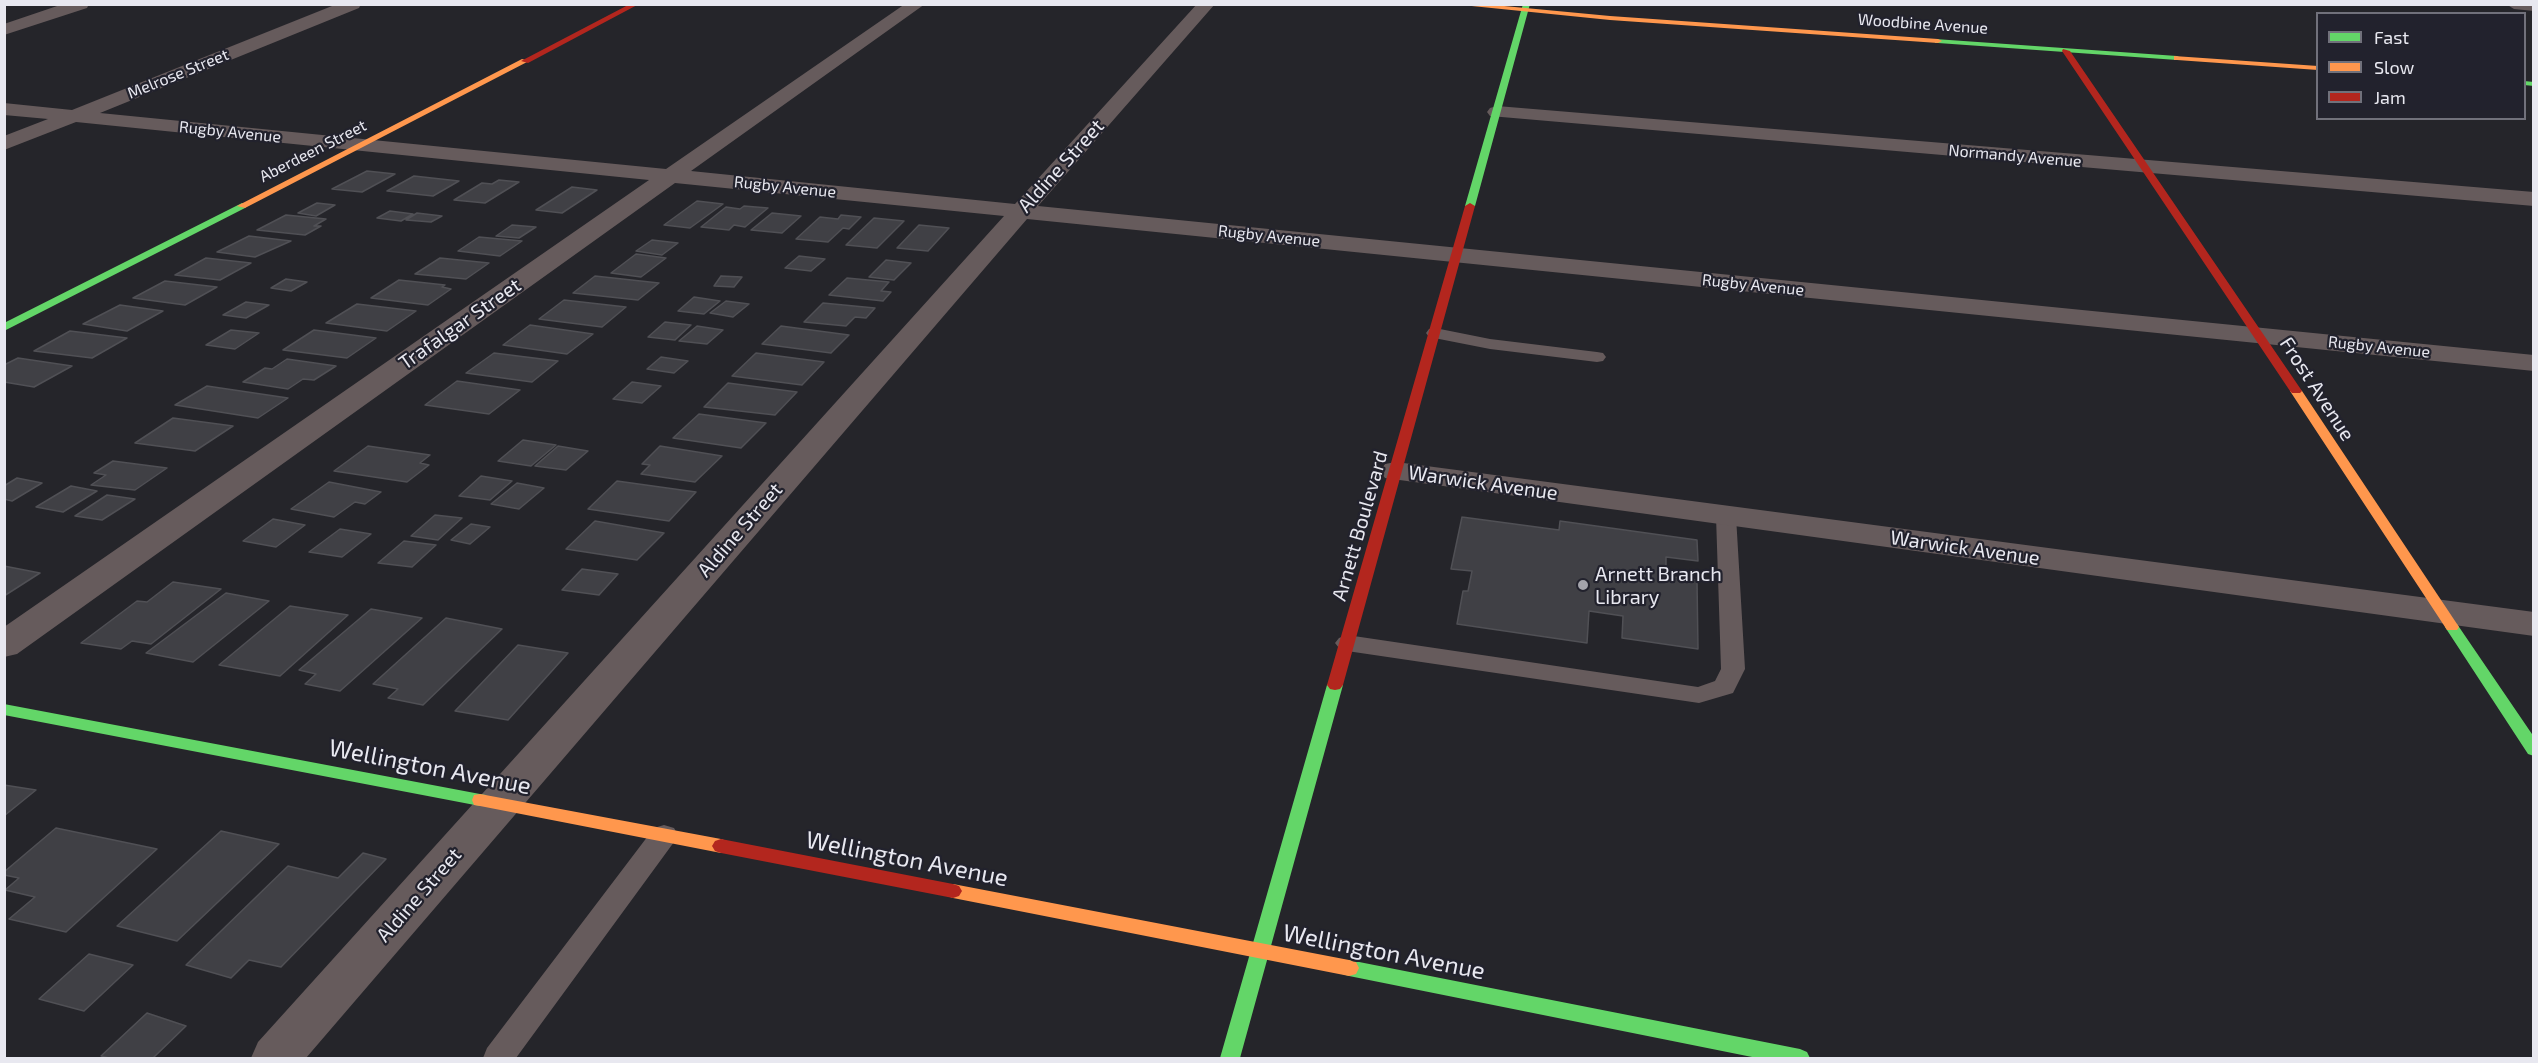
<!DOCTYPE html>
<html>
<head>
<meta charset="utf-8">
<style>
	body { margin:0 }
	#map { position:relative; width:2538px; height:1063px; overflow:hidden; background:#25252a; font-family:"Exo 2",sans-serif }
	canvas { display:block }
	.frame { position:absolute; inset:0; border:6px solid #e8e8f0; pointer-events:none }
	.legend { position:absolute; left:2316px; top:12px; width:210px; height:108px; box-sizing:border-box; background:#22222d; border:2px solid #71717b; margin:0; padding:8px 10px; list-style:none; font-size:18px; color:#e8e8f0 }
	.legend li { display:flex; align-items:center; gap:12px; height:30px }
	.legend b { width:30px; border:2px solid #71717b }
</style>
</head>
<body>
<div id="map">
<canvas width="2538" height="1063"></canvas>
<div class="frame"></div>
<ul class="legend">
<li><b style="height:8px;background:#63d668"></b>Fast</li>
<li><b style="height:8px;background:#ff974d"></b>Slow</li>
<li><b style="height:8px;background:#b3261e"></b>Jam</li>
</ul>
</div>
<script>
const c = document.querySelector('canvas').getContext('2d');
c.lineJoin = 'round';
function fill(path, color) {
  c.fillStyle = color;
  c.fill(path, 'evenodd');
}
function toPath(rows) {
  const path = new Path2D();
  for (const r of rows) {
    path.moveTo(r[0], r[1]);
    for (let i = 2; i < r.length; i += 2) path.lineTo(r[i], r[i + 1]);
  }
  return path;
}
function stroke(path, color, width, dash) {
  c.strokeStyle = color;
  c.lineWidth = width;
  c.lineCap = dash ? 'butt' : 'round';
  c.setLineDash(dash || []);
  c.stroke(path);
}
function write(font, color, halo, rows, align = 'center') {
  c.font = font + ' "Exo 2",sans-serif';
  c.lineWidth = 4.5;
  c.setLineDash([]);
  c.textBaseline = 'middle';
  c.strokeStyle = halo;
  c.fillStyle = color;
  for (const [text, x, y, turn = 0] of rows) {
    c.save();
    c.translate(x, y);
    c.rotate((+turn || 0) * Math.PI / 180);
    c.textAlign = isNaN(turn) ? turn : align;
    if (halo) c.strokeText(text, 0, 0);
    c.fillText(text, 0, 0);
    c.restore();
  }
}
const building = toPath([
	[367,171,395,174,362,192,332,189,367,171],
	[414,176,459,181,433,196,387,191,414,176],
	[499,180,519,182,485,203,454,200,482,183,492,184,499,180],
	[572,187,597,190,562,213,536,210,572,187],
	[697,201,723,204,690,228,664,225,697,201],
	[317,203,335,205,316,216,298,213,317,203],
	[744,206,768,208,745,227,734,225,729,230,701,227,726,207,740,209,744,206],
	[390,211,413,214,401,221,377,218,390,211],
	[417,213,442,216,431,222,406,220,417,213],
	[772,213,801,216,782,233,751,230,772,213],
	[286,215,326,219,314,226,321,226,305,235,257,230,286,215],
	[841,215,861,217,849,229,843,228,828,242,796,239,820,217,838,219,841,215],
	[874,218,904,221,877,248,846,245,874,218],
	[512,225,536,227,519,238,496,236,512,225],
	[919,225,949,228,928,251,897,248,919,225],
	[249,236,291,241,255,257,217,252,249,236],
	[479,237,522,241,500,256,458,251,479,237],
	[652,240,678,243,662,255,636,251,652,240],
	[636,254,666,258,641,277,611,273,636,254],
	[799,256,825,259,811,271,785,268,799,256],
	[206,258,251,263,220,280,175,275,206,258],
	[440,258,489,263,466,279,415,274,440,258],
	[886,260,911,263,894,280,869,277,886,260],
	[595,276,659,283,638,300,573,293,595,276],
	[721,276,742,277,734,287,714,286,721,276],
	[847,278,889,282,881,291,891,292,883,301,829,295,847,278],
	[286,279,307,282,291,291,271,288,286,279],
	[399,280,445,285,442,287,451,289,428,305,371,298,399,280],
	[165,281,217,287,185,305,133,298,165,281],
	[694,297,720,301,704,314,678,311,694,297],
	[564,300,626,307,602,327,539,319,564,300],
	[726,301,749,304,733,317,710,313,726,301],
	[246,302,269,305,246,318,223,315,246,302],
	[823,303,875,308,866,318,855,317,846,326,804,322,823,303],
	[357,304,416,311,387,331,326,323,357,304],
	[120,305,163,311,127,331,83,324,120,305],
	[665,322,691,325,675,340,648,337,665,322],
	[530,325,593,334,567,354,503,345,530,325],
	[697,326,723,330,707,344,679,341,697,326],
	[781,326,849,335,831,353,762,344,781,326],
	[231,330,259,333,235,349,206,345,231,330],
	[314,330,376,338,347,358,283,350,314,330],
	[70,331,127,338,92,358,34,351,70,331],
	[494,353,558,361,532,382,466,373,494,353],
	[756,353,824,362,802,385,732,376,756,353],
	[661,357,688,361,674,373,647,369,661,357],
	[18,358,72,366,34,387,4,382,4,365,18,358],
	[287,359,336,366,314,380,303,379,288,389,243,382,265,368,272,369,287,359],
	[457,381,520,390,489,414,425,405,457,381],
	[632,382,661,386,642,403,613,399,632,382],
	[728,383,797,392,775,415,704,407,728,383],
	[207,386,288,398,258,418,175,405,207,386],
	[699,414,766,423,741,448,673,438,699,414],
	[173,418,233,426,195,451,135,443,173,418],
	[523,440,556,445,531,466,498,461,523,440],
	[368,446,430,455,420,463,429,465,407,482,334,471,368,446],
	[558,446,588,451,566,470,535,466,558,446],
	[660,446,722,456,695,482,641,474,650,465,642,464,660,446],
	[113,461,167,468,135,490,91,485,106,475,94,473,113,461],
	[481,476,512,481,490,500,459,496,481,476],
	[17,478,42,483,12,501,4,499,4,486,17,478],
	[617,481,696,492,669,521,588,509,617,481],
	[329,482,381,492,365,504,355,502,334,517,291,509,329,482],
	[517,483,544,488,519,509,491,504,517,483],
	[71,486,97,491,63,512,36,507,71,486],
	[107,495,135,499,102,520,75,516,107,495],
	[435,515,462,518,438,540,411,536,435,515],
	[1462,517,1559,530,1560,521,1697,540,1698,561,1666,557,1666,576,1697,580,1698,649,1622,638,1623,616,1589,611,1587,643,1457,624,1463,591,1468,591,1472,571,1451,569,1462,517],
	[273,519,305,525,276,547,243,541,273,519],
	[595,521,664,533,637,560,566,549,595,521],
	[471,524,490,527,470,544,451,540,471,524],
	[340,529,371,534,342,557,309,552,340,529],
	[404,541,436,545,412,567,378,563,404,541],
	[4,566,40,573,4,596,4,566],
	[582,569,618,574,599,595,562,590,582,569],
	[173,582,221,589,151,644,132,641,121,649,81,643,137,601,147,602,173,582],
	[226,593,269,601,193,662,146,653,226,593],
	[290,606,348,615,280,676,219,665,290,606],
	[371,609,422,618,340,691,305,684,316,674,299,670,371,609],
	[446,618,502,629,423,705,388,698,398,689,373,684,446,618],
	[518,645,568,653,508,720,455,711,518,645],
	[4,785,36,790,4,816,4,785],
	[56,828,157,849,66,932,9,919,35,897,5,890,19,878,4,875,4,872,56,828],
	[221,831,279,844,177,941,117,926,221,831],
	[363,853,386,859,281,967,249,960,231,978,186,965,288,866,338,878,363,853],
	[89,954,133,965,84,1011,39,999,89,954],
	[147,1013,186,1026,153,1058,109,1058,101,1056,147,1013]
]);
fill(building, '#404045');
stroke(building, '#505055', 1.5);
fill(toPath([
	[1435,328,1490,339,1597,352,1603,353,1606,357,1603,361,1597,362,1490,349,1429,337,1426,333,1429,329,1435,328],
	[1726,510,1733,512,1736,516,1745,669,1733,693,1699,703,1347,651,1339,648,1335,643,1339,638,1347,635,1698,687,1715,681,1721,669,1716,516,1719,512,1726,510],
	[664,825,674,828,678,835,674,842,516,1058,483,1058,487,1048,654,828,664,825]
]), '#665b5c');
fill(toPath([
	[63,4,89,4,87,8,4,35,4,24,63,4],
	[337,4,361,4,359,8,100,113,666,169,905,4,925,4,691,171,1015,204,1197,4,1215,4,1038,206,2534,355,2534,371,1027,219,306,1058,251,1058,258,1042,1004,216,675,183,17,654,4,657,4,627,649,180,76,122,4,150,4,136,48,119,4,115,4,103,72,110,337,4],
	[2506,4,2534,4,2534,11,2514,9,2506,4],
	[1497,106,2534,192,2534,206,1490,116,1487,112,1490,108,1497,106],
	[1396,462,2534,612,2534,636,1385,478,1380,471,1385,464,1396,462]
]), '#665b5c');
fill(toPath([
	[1523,4,1530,4,1475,206,1467,208,1465,206,1523,4],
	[1935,39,2177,56,2181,58,2177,60,1938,43,1935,43,1935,39],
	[2524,81,2534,82,2534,86,2524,85,2524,81],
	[242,203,247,206,245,208,4,331,4,323,242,203],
	[2452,622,2457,624,2534,737,2534,756,2528,754,2445,627,2452,622],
	[1335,680,1340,681,1343,685,1240,1058,1220,1058,1327,685,1330,681,1335,680],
	[4,704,480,794,486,795,488,800,486,805,480,806,4,715,4,704],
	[1349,960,1800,1049,1807,1052,1810,1058,1757,1058,1349,976,1342,974,1339,968,1342,962,1349,960]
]), '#63d668');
fill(toPath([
	[1452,4,1483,4,1610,16,1938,39,1942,41,1938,43,1610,20,1452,4],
	[2174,56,2318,66,2318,70,2177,60,2174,60,2174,56],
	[522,59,529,61,245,208,237,206,522,59],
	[2296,387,2302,391,2457,624,2459,627,2457,630,2447,630,2290,391,2296,387],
	[480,794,721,839,727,841,730,846,727,851,721,853,480,806,474,805,472,800,474,795,480,794],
	[953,884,1349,960,1356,962,1359,968,1356,974,1349,976,953,898,947,896,944,891,947,886,953,884]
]), '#ff974d');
fill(toPath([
	[630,4,639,4,528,63,521,61,630,4],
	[2063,49,2070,51,2302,391,2300,393,2292,393,2290,391,2062,51,2063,49],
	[1470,203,1475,206,1343,685,1340,689,1335,690,1330,689,1327,685,1465,206,1470,203],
	[721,839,953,884,959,886,962,891,959,896,953,898,721,853,715,851,712,846,715,841,721,839]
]), '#b3261e');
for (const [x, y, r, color] of [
	[1583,585,6,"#a4a4ab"]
]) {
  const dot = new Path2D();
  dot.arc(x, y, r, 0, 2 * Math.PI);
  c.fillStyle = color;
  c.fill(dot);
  stroke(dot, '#22222d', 2);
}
write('16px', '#e8e8f0', '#22222d', [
	["Woodbine Avenue",1923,24,4],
	["Melrose Street",178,74,-22],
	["Rugby Avenue",230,132,6],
	["Aberdeen Street",313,151,-27],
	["Normandy Avenue",2015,156,5],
	["Rugby Avenue",785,187,6],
	["Rugby Avenue",1269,236,6],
	["Rugby Avenue",1753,285,6],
	["Rugby Avenue",2379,347,6]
]);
write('20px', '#e8e8f0', '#22222d', [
	["Aldine Street",1061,166,-48],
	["Trafalgar Street",460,324,-35],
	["Frost Avenue",2317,389,57],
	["Warwick Avenue",1483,483,8],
	["Arnett Boulevard",1360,526,-74],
	["Aldine Street",740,530,-49],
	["Warwick Avenue",1965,548,8],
	["Aldine Street",419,895,-49]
]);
write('20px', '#e8e8f0', '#22222d', [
	["Arnett Branch",1595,574],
	["Library",1595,597]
], 'left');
write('24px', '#e8e8f0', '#22222d', [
	["Wellington Avenue",430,767,11],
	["Wellington Avenue",907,859,11],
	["Wellington Avenue",1384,952,11]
]);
</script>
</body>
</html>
